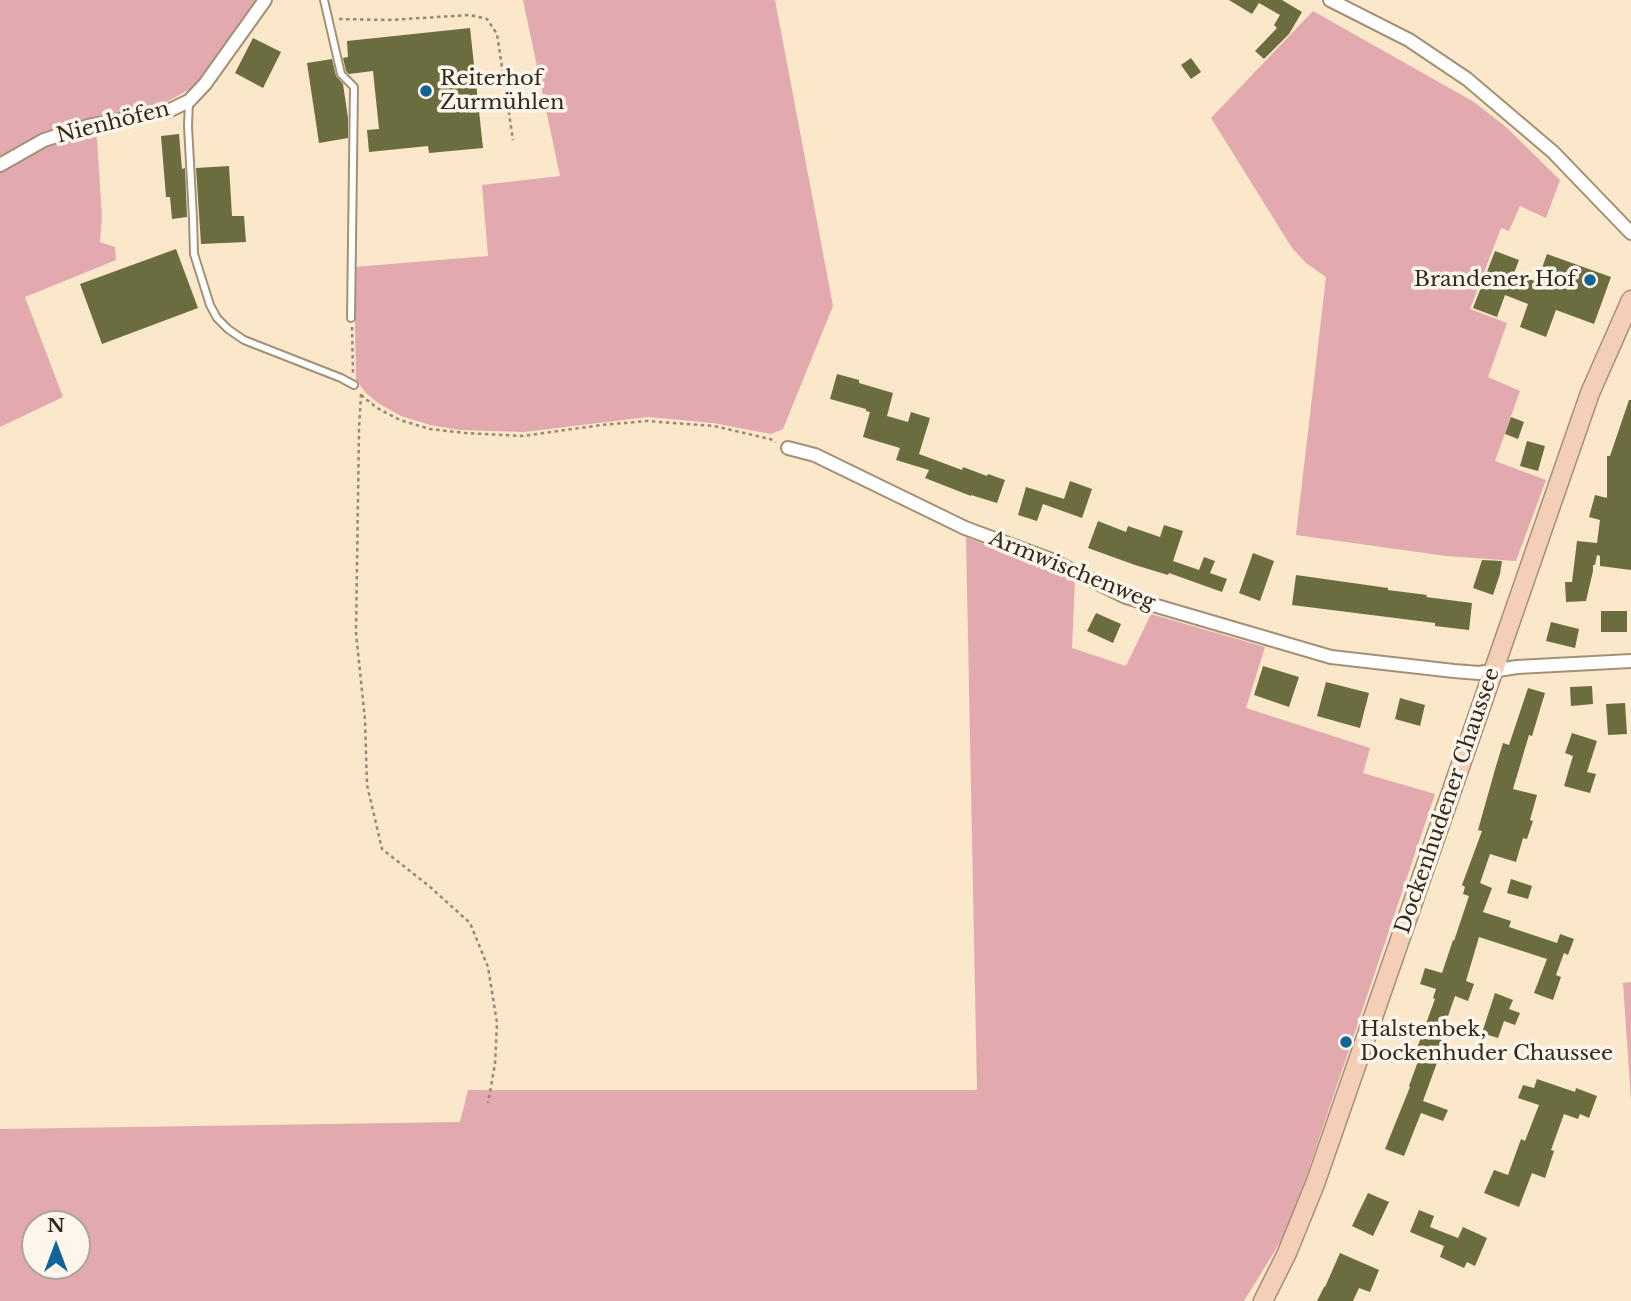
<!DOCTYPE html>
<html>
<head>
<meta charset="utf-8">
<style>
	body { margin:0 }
	#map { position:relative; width:1631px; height:1301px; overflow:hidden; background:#fbe7ca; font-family:"Libre Baskerville",serif }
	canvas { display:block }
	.north { position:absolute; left:21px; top:1210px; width:70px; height:70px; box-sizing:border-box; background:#fef6eb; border:2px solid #aca499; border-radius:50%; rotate:0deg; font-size:19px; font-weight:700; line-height:28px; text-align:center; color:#312a1f }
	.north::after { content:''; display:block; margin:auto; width:24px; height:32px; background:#116496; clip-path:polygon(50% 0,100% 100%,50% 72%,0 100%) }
</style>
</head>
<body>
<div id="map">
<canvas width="1631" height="1301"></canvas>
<div class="north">N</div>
</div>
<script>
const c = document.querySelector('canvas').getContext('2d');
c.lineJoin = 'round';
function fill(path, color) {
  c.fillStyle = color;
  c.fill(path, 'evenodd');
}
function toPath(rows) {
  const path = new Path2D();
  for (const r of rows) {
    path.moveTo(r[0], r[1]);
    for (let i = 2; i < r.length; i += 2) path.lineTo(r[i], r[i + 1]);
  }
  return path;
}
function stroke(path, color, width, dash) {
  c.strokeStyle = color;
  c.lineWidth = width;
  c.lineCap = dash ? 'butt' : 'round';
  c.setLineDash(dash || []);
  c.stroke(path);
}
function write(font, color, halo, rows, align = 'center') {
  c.font = font + ' "Libre Baskerville",serif';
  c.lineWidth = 7;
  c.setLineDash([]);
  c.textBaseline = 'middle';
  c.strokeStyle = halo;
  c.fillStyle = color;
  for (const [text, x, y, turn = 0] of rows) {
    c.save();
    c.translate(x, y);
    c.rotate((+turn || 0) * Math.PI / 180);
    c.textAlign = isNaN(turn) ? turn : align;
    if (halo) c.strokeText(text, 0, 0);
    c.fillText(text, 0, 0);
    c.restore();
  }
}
fill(toPath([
	[0,0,256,0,207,80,153,109,96,125,102,217,100,242,115,247,116,260,25,297,63,397,0,427],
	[523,0,775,0,833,306,783,429,771,434,713,423,648,417,524,432,460,430,430,425,401,416,378,403,366,393,356,380,354,267,488,256,482,185,560,176],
	[1313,11,1474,102,1506,127,1560,180,1546,218,1520,206,1509,231,1501,228,1470,309,1507,323,1488,377,1520,391,1495,461,1546,480,1516,561,1446,556,1296,535,1326,277,1306,263,1292,248,1211,118],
	[966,537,1075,580,1072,648,1126,666,1151,614,1265,647,1246,708,1370,748,1363,773,1435,794,1289,1228,1244,1301,0,1301,0,1129,460,1122,468,1090,977,1090],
	[35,1224,77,1224,77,1266,35,1266],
	[1631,982,1631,1101,1623,983]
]), '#e2aaaf');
fill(toPath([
	[1229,0,1282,0,1302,12,1289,34,1264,59,1255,51,1277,28,1274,25,1280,15,1259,3,1252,14],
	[470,28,483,148,429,153,428,146,369,152,367,130,379,129,373,71,349,74,346,71,343,58,348,57,347,41],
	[253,38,281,52,263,88,235,73],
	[1191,58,1201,72,1191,79,1181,65],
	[332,59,336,76,343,84,348,118,348,138,319,143,307,63],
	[179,134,182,169,185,168,187,217,172,219,170,197,166,197,161,136],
	[229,166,232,216,244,216,246,242,201,244,196,168],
	[176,249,198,308,102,344,80,284],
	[1495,251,1519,260,1514,273,1537,282,1547,254,1611,277,1594,324,1556,310,1546,337,1520,327,1528,304,1505,295,1497,317,1473,308],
	[837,374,859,380,859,383,893,393,887,416,908,422,911,412,930,418,919,454,962,470,963,467,987,476,988,474,1005,480,997,503,971,495,971,496,925,478,929,470,896,460,900,448,863,437,870,412,866,411,866,409,830,399],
	[1629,400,1631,400,1631,570,1600,566,1600,556,1597,555,1595,565,1593,565,1593,571,1586,601,1566,602,1565,582,1572,582,1577,541,1597,543,1600,520,1589,517,1595,495,1607,498,1607,456,1610,456],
	[1511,417,1524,422,1518,439,1505,434],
	[1527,441,1545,446,1538,471,1520,466],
	[1070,481,1092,489,1082,518,1043,504,1037,521,1018,515,1026,487,1064,499],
	[1098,521,1126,532,1128,526,1160,537,1164,525,1183,531,1173,561,1199,570,1204,557,1215,561,1210,573,1227,579,1222,592,1169,573,1168,575,1135,565,1088,548],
	[1253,553,1274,561,1260,601,1239,593],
	[1482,560,1502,561,1500,574,1493,595,1473,588],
	[1296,575,1388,588,1388,590,1427,595,1426,597,1472,603,1469,630,1435,626,1435,623,1292,605],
	[1601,611,1627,611,1627,632,1601,632],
	[1096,613,1121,624,1113,643,1087,631],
	[1551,622,1579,629,1575,648,1546,641],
	[1263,666,1299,677,1289,707,1254,695],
	[1326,682,1369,693,1360,728,1317,716],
	[1592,686,1593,704,1571,706,1570,687],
	[1528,688,1545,693,1532,736,1529,735,1513,789,1537,795,1530,820,1533,821,1527,839,1523,838,1516,862,1490,854,1480,883,1492,888,1483,912,1511,921,1509,927,1557,943,1560,934,1574,939,1568,955,1564,953,1556,975,1561,977,1553,1000,1534,993,1547,959,1479,937,1466,981,1474,984,1468,1001,1455,996,1440,1039,1442,1040,1439,1047,1453,1053,1448,1064,1438,1060,1423,1101,1448,1110,1443,1121,1421,1113,1404,1156,1385,1149,1410,1087,1409,1086,1421,1053,1416,1051,1435,999,1433,998,1436,989,1420,984,1425,968,1442,973,1453,940,1454,941,1469,896,1463,894,1465,887,1462,885,1482,831,1478,830,1496,766,1503,743,1509,745],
	[1400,698,1425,705,1420,726,1395,719],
	[1625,703,1627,734,1608,735,1606,704],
	[1572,733,1597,741,1587,772,1596,774,1590,793,1564,786,1573,756,1565,753],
	[1511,879,1532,886,1528,899,1507,893],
	[1495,993,1513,1000,1509,1009,1520,1013,1515,1025,1504,1021,1498,1038,1482,1033],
	[1537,1079,1575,1092,1576,1088,1597,1096,1589,1118,1580,1114,1578,1119,1564,1114,1551,1150,1554,1151,1545,1178,1532,1173,1519,1207,1484,1193,1494,1170,1508,1175,1521,1139,1525,1141,1539,1105,1518,1098,1523,1085,1534,1088],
	[1368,1193,1389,1202,1373,1236,1352,1226],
	[1419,1210,1434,1216,1430,1227,1458,1238,1463,1227,1487,1238,1475,1266,1467,1262,1464,1268,1440,1257,1444,1246,1410,1232],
	[1340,1253,1379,1270,1370,1292,1359,1288,1353,1301,1317,1301,1324,1287,1325,1287]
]), '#6b6d3f');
const service = toPath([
	[324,0,341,74,354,87,351,318],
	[189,101,188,126,193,218,194,254,210,305,217,318,228,329,244,340,341,378,354,385]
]);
const minor = toPath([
	[1330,0,1409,40,1467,79,1553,152,1631,233],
	[0,165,44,140,88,126,168,111,189,101,205,84,265,0],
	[788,448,815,455,965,528,1049,559,1126,597,1331,657,1454,671,1479,673,1517,667,1631,661]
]);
const secondary = toPath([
	[1263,1301,1287,1253,1315,1184,1590,393,1631,300]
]);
stroke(service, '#a39176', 10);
stroke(minor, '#a39176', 16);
stroke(secondary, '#a39176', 21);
stroke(toPath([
	[339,19,389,20,470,15,487,19,497,34,513,140],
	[352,327,353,373],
	[361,394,359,429,356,633,365,720,367,785,382,849,429,886,470,923,488,967,497,1023,495,1064,488,1103],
	[361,395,377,408,400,420,430,429,465,433,523,436,601,425,647,421,714,426,770,439,776,442]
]), '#978975', 2.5, [3.5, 3.5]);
stroke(service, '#fff', 6);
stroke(minor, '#fff', 12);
stroke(secondary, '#f4ceb6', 18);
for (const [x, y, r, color] of [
	[426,91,7,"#116496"],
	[1590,280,7,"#116496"],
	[1346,1042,7,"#116496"]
]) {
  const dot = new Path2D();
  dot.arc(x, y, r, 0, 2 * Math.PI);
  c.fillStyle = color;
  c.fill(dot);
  stroke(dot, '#fef6eb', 2.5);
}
write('21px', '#312a1f', '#fef6eb', [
	["Reiterhof",440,79],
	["Zurmühlen",440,103],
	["Brandener Hof",1576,280,"right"],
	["Halstenbek,",1360,1030],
	["Dockenhuder Chaussee",1360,1054]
], 'left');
write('21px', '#312a1f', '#fef6eb', [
	["Nienhöfen",113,123,-14],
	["Armwischenweg",1072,571,22],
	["Dockenhudener Chaussee",1448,801,-71]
]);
</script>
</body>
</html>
